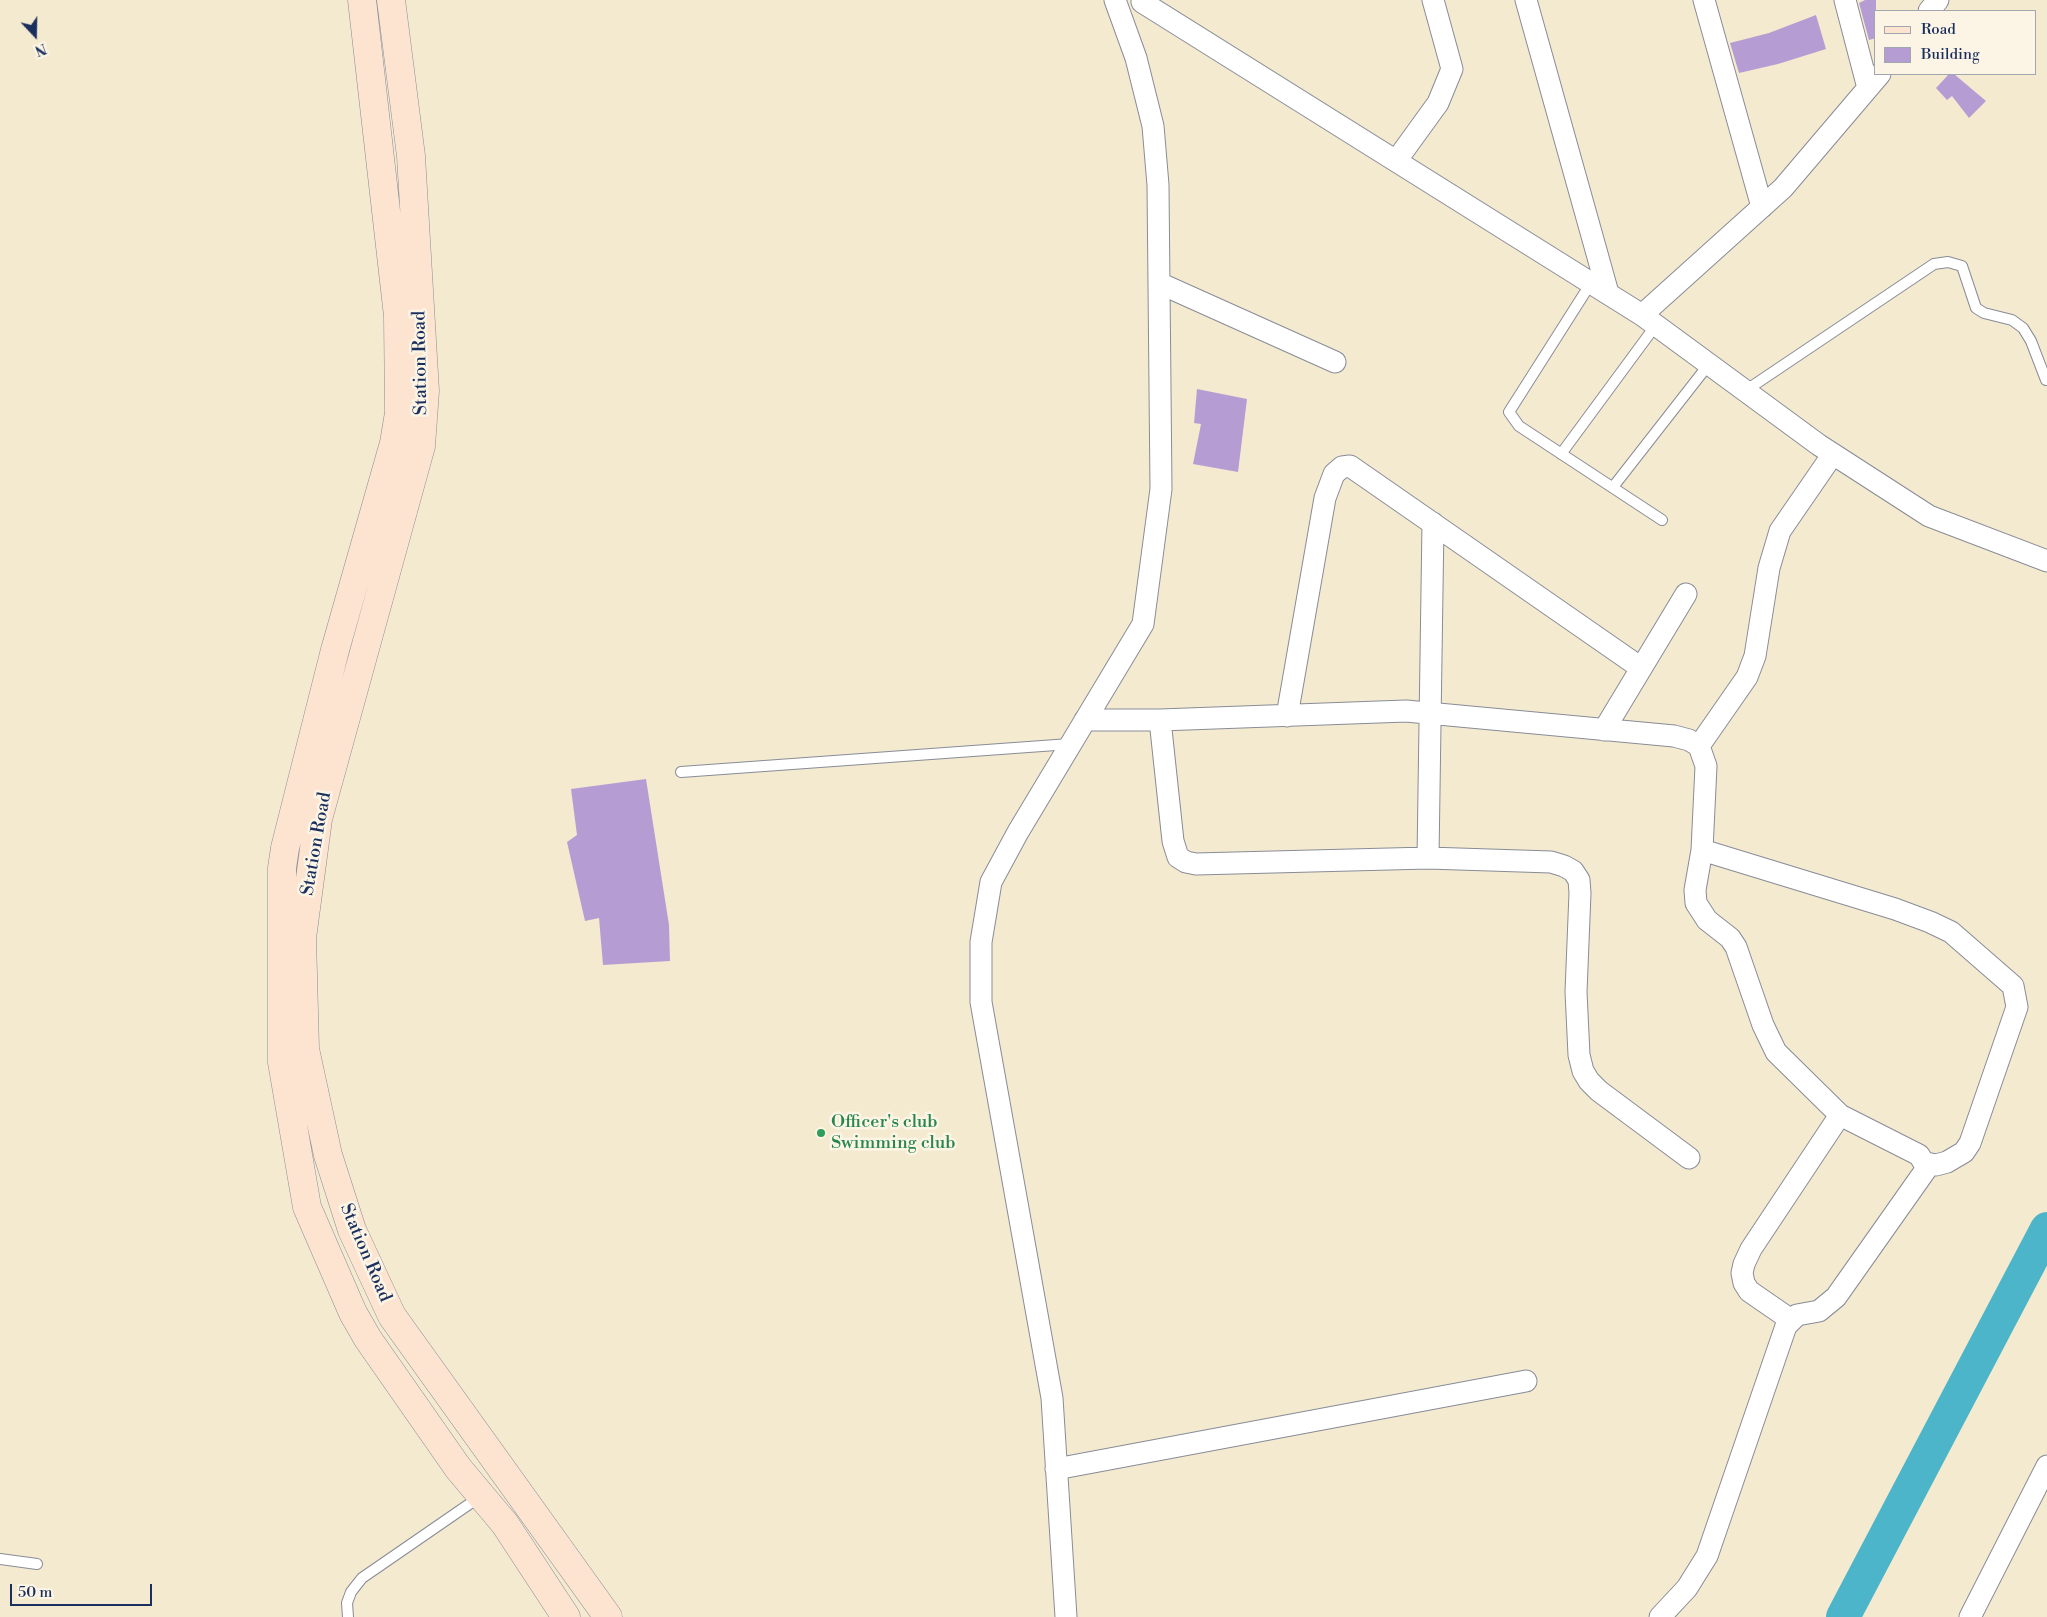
<!DOCTYPE html>
<html>
<head>
<meta charset="utf-8">
<style>
	body { margin:0 }
	#map { position:relative; width:2047px; height:1617px; overflow:hidden; background:#f4ead0; font-family:"Libre Bodoni",serif }
	canvas { display:block }
	.legend { position:absolute; left:1874px; top:10px; width:162px; height:65px; box-sizing:border-box; background:#fcf5e5; border:1px solid #a2a6af; margin:0; padding:6px 9px; list-style:none; font-size:15px; color:#1b2f5e }
	.legend li { display:flex; align-items:center; gap:10px; height:25px }
	.legend b { width:25px; border:1px solid #a2a6af }
	.north { position:absolute; left:10px; top:10px; width:50px; height:50px; -webkit-text-stroke:4px #fcf5e5; paint-order:stroke; rotate:159deg; font-size:14px; font-weight:700; line-height:20px; text-align:center; color:#1b2f5e }
	.north::after { content:''; display:block; margin:auto; width:18px; height:22px; background:#1b2f5e; clip-path:polygon(50% 0,100% 100%,50% 72%,0 100%) }
	.scale { position:absolute; left:10px; top:1584px; width:142px; height:22px; box-sizing:border-box; border:2px solid #1b2f5e; border-top:0; padding-left:6px; font-size:15px; line-height:18px; white-space:nowrap; color:#1b2f5e; -webkit-text-stroke:4px #fcf5e5; paint-order:stroke }
</style>
</head>
<body>
<div id="map">
<canvas width="2047" height="1617"></canvas>
<ul class="legend">
<li><b style="height:6px;background:#fde4d1"></b>Road</li>
<li><b style="height:14px;background:#b59dd4"></b>Building</li>
</ul>
<div class="north">N</div>
<div class="scale">50 m</div>
</div>
<script>
const c = document.querySelector('canvas').getContext('2d');
c.lineJoin = 'round';
function toPath(rows) {
  const path = new Path2D();
  for (const r of rows) {
    path.moveTo(r[0], r[1]);
    for (let i = 2; i < r.length; i += 2) path.lineTo(r[i], r[i + 1]);
  }
  return path;
}
function stroke(path, color, width, dash) {
  c.strokeStyle = color;
  c.lineWidth = width;
  c.lineCap = dash ? 'butt' : 'round';
  c.setLineDash(dash || []);
  c.stroke(path);
}
function fill(path, color) {
  c.fillStyle = color;
  c.fill(path, 'evenodd');
}
function write(font, color, halo, rows, align = 'center') {
  c.font = font + ' "Libre Bodoni",serif';
  c.lineWidth = 5;
  c.setLineDash([]);
  c.textBaseline = 'middle';
  c.strokeStyle = halo;
  c.fillStyle = color;
  for (const [text, x, y, turn = 0] of rows) {
    c.save();
    c.translate(x, y);
    c.rotate((+turn || 0) * Math.PI / 180);
    c.textAlign = isNaN(turn) ? turn : align;
    if (halo) c.strokeText(text, 0, 0);
    c.fillText(text, 0, 0);
    c.restore();
  }
}
stroke(toPath([
	[1843,1617,2047,1229]
]), '#4cb5c9', 34);
fill(toPath([
	[1865,0,1876,0,1876,38,1869,40,1859,3],
	[1816,15,1826,49,1778,64,1739,73,1730,43,1769,33],
	[1949,74,1954,74,1986,101,1969,118,1952,96,1947,100,1936,88],
	[1197,389,1247,399,1238,472,1193,464,1201,424,1194,423],
	[646,779,669,925,670,961,603,965,599,918,585,921,567,842,577,835,571,789]
]), '#b59dd4');
const lane = toPath([
	[1591,283,1509,412,1519,426,1662,520],
	[1745,391,1934,264,1948,262,1962,266,1976,308,1984,313,2012,320,2023,328,2031,341,2046,380],
	[1561,454,1656,325],
	[1613,487,1709,364],
	[681,772,1070,744],
	[0,1559,37,1564],
	[348,1617,347,1603,351,1592,362,1578,481,1496]
]);
const street = toPath([
	[1143,0,1142,2,1642,315,1819,445,1929,516,2047,561],
	[1526,0,1608,293],
	[1704,0,1762,207],
	[1845,0,1868,88],
	[1929,11,1938,0],
	[1396,161,1438,103,1452,69,1433,0],
	[1159,283,1335,362],
	[1642,315,1783,188,1880,74],
	[1287,716,1325,498,1334,474,1342,467,1350,466,1641,668],
	[1085,720,1160,720,1406,711,1674,736,1689,740,1699,746,1706,766,1702,850,1895,909,1930,922,1951,932,2013,986,2017,1007,1970,1143,1964,1152,1947,1162,1936,1165,1926,1163],
	[1160,720,1173,841,1178,857,1186,862,1196,864,1428,858,1551,862,1564,866,1573,871,1579,880,1580,893,1576,992,1579,1055,1583,1071,1589,1081,1599,1091,1689,1158],
	[1604,730,1686,594],
	[1699,746,1747,677,1755,656,1769,568,1780,531,1833,454],
	[1428,858,1433,523],
	[1791,1320,1749,1291,1744,1283,1742,1273,1744,1264,1751,1249,1840,1115],
	[1056,1469,1526,1381],
	[1066,1617,1052,1398,981,1002,981,942,991,882,1018,832,1143,624,1161,489,1158,185,1153,126,1136,58,1115,0],
	[1660,1617,1687,1588,1707,1556,1786,1326,1797,1315,1819,1311,1836,1297,1927,1168,1919,1155,1840,1115,1776,1052,1763,1025,1736,947,1730,938,1707,920,1696,903,1695,890,1702,850],
	[1970,1617,2047,1466]
]);
const secondary = toPath([
	[362,0,398,316,399,413,394,443,335,650,285,848,282,868,282,1062,307,1207,353,1313,368,1339,458,1468,505,1524,566,1617],
	[391,0,411,156,425,391,421,446,318,819,302,938,305,1049,328,1155,352,1230,392,1316,608,1617]
]);
stroke(lane, '#888c97', 12);
stroke(street, '#888c97', 23);
stroke(secondary, '#888c97', 29);
stroke(lane, '#fff', 10);
stroke(street, '#fff', 21);
stroke(secondary, '#fde4d1', 28);
for (const [x, y, r, color] of [
	[821,1133,5,"#2e9e5b"]
]) {
  const dot = new Path2D();
  dot.arc(x, y, r, 0, 2 * Math.PI);
  c.fillStyle = color;
  c.fill(dot);
  stroke(dot, '#fcf5e5', 2);
}
write('18px', '#1b2f5e', '#fcf5e5', [
	["Station Road",421,363,-91],
	["Station Road",317,844,-80],
	["Station Road",365,1253,67]
]);
write('18px', '#27864d', '#fcf5e5', [
	["Officer's club",831,1123],
	["Swimming club",831,1144]
], 'left');
</script>
</body>
</html>
